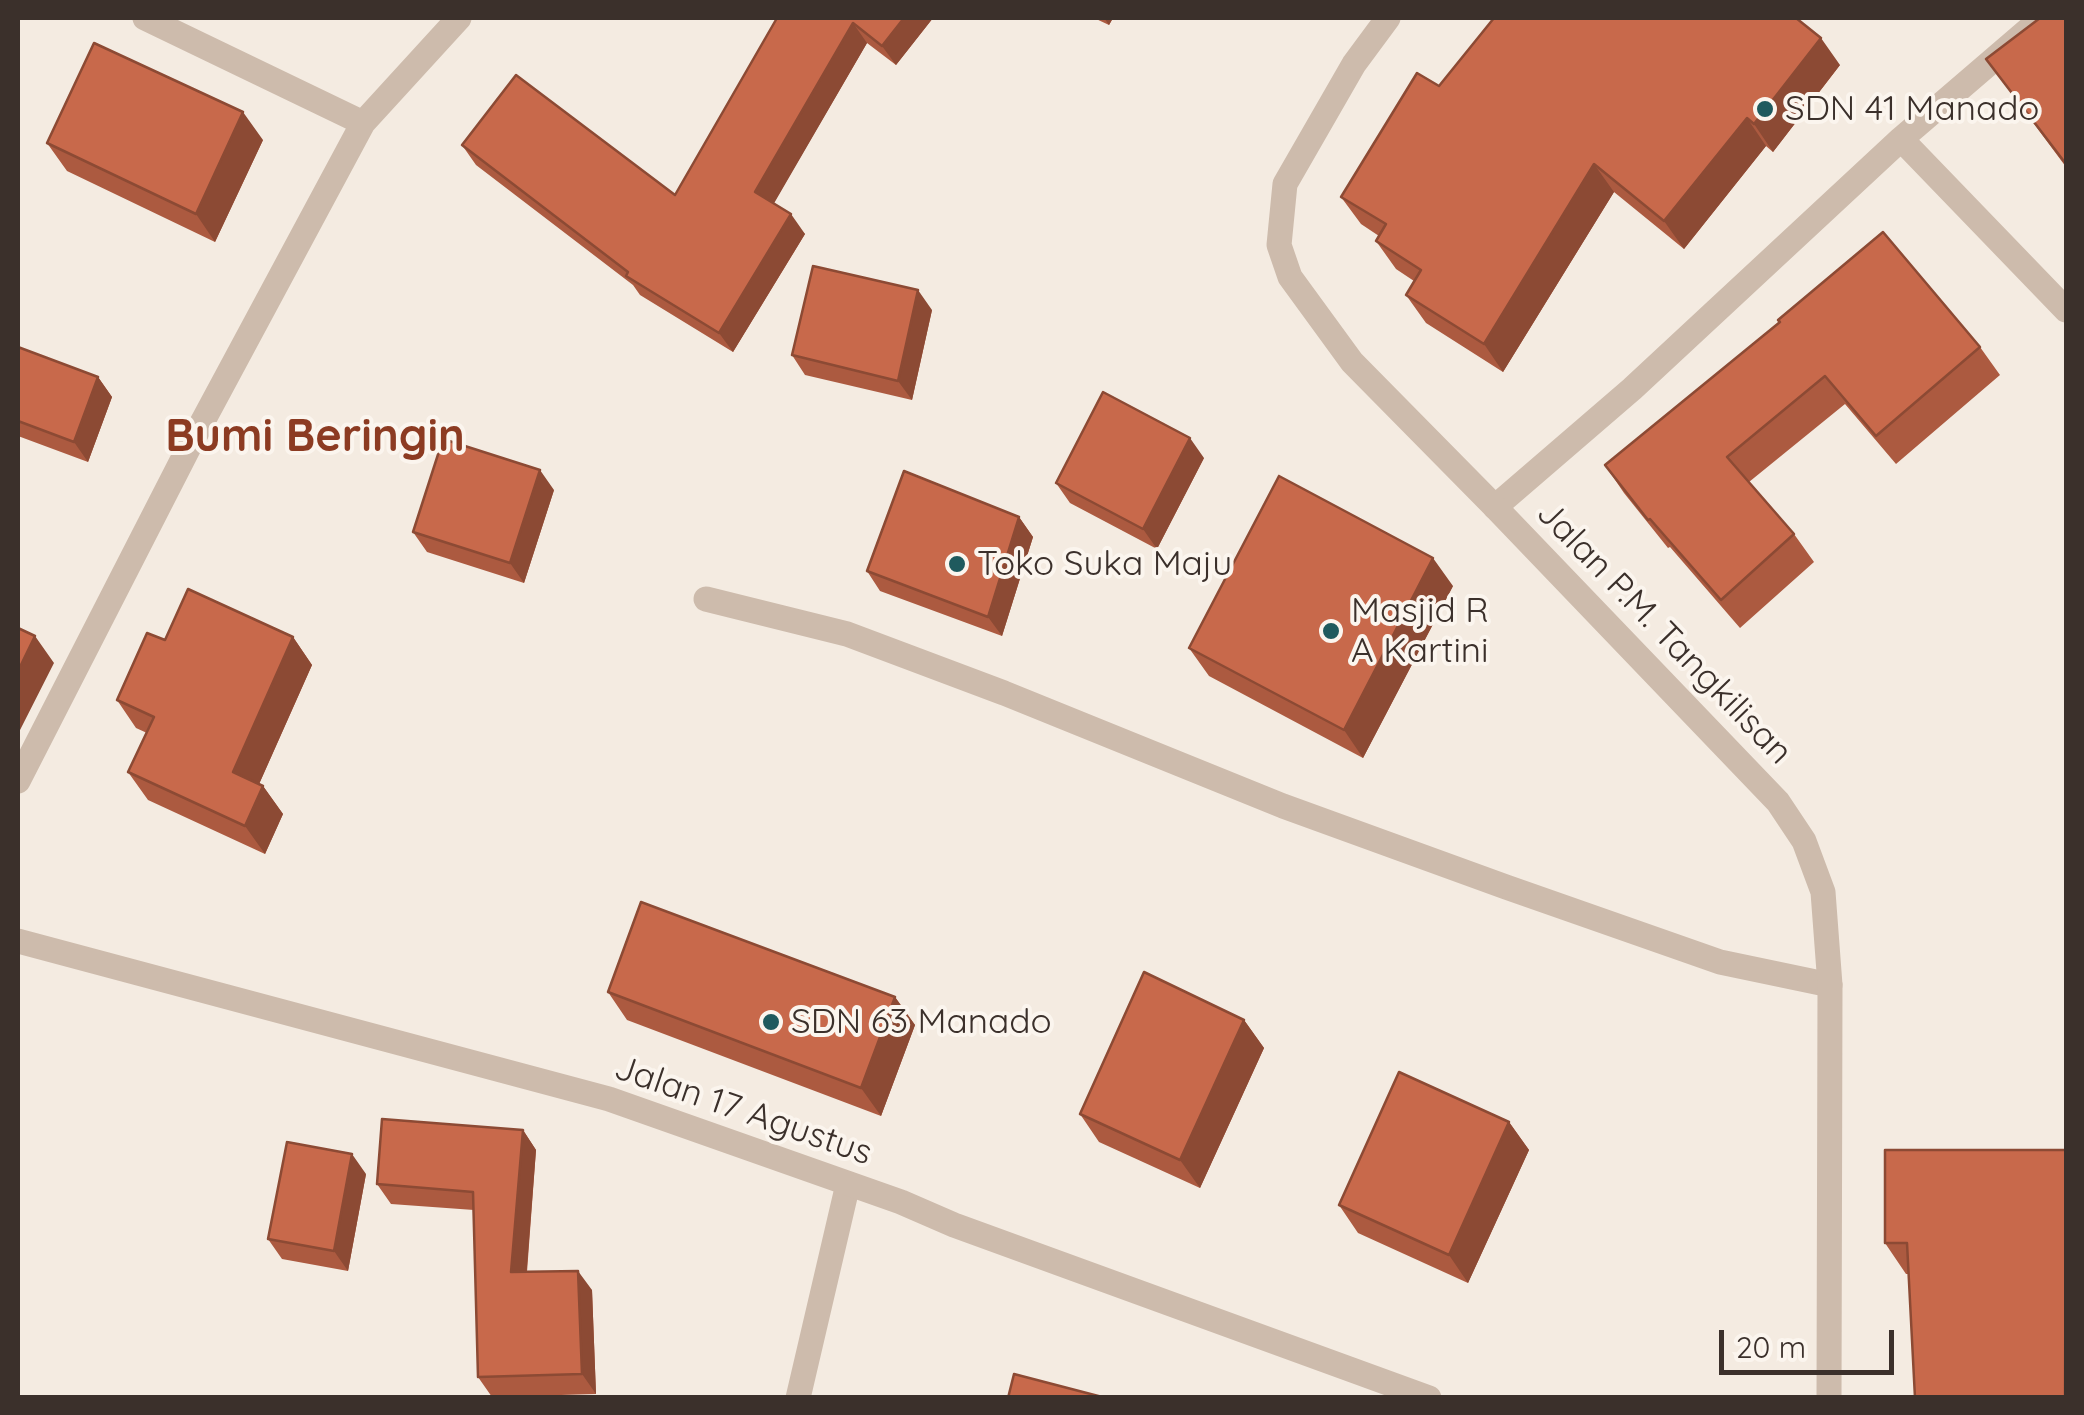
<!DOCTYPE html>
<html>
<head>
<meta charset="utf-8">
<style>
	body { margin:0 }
	#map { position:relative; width:2084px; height:1415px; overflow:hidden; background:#f4ebe1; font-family:Quicksand,sans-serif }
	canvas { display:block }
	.frame { position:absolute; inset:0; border:20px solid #3b302b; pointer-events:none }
	.scale { position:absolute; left:1719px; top:1330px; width:175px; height:45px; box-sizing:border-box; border:5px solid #3b302b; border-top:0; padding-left:12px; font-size:30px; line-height:35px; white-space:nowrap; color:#3b302b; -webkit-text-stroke:8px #fbf5ee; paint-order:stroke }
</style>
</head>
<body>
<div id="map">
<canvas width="2084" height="1415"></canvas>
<div class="frame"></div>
<div class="scale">20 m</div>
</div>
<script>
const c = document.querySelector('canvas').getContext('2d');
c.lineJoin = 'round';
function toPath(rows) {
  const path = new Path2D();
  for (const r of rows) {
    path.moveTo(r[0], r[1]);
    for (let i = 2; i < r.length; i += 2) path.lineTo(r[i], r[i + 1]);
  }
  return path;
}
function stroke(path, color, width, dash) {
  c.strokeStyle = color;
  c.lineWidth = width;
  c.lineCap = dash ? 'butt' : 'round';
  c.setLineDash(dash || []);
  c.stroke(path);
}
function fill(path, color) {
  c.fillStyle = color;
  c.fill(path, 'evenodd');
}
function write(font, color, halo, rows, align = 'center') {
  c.font = font + ' Quicksand,sans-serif';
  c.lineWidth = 8;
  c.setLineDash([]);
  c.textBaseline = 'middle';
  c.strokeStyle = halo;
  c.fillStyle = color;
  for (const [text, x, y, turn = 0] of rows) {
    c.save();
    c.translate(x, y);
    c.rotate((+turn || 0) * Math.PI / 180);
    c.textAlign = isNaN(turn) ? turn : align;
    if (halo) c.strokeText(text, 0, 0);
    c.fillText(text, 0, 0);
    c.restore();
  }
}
stroke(toPath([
	[145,18,363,123],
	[1901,139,2066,310],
	[1495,507,1632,389,1901,139,2042,18],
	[706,599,847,634,1004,693,1283,806,1506,887,1720,962,1830,985],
	[18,781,189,447,363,123,459,18],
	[798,1398,848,1184]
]), '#cdbbac', 25);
stroke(toPath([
	[1388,18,1354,64,1285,184,1279,245,1290,277,1352,362,1495,507,1778,802,1804,841,1823,892,1830,985,1829,1398],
	[18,941,609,1099,901,1202,954,1225,1429,1398]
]), '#cdbbac', 25);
fill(toPath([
	[777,18,933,18,896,65,867,43,773,204,805,234,733,352,640,295,633,285,476,165,462,145,675,195],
	[1094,18,1113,18,1109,25],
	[2066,18,2066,167,1986,59],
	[1840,65,1773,152,1766,146,1684,249,1614,192,1503,372,1426,323,1406,295,1414,281,1396,269,1376,241,1379,236,1361,224,1341,197,1439,86],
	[263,140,215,242,67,171,47,143],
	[932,310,912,400,805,375,792,355],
	[1780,322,1980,347,2000,375,1896,464,1845,404,1749,482,1794,534,1814,562,1740,628,1670,547,1668,548,1624,493,1605,465],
	[18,347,98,377,112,397,88,462,18,436],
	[1204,458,1157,549,1070,503,1056,483],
	[554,490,524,583,427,552,413,532],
	[1019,517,1033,537,1002,636,880,591,867,571],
	[1453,586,1363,758,1209,676,1189,648],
	[293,637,312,665,259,784,263,786,283,814,265,854,148,800,128,772,147,733,136,728,117,700,165,640],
	[608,992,895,997,915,1025,881,1116,627,1020],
	[1244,1020,1264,1048,1200,1188,1099,1142,1080,1114],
	[1509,1122,1529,1150,1468,1283,1358,1233,1339,1205],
	[523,1130,536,1150,527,1272,592,1290,596,1394,492,1397,478,1377,474,1210,391,1204,377,1184],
	[2066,1150,2066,1398,1908,1274,1906,1274,1885,1243],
	[366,1174,348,1271,282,1259,268,1239]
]), '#ac5a40');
fill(toPath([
	[904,18,933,18,896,65,882,46],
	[1104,18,1113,18,1109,25],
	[853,23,867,43,769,212,755,192],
	[1821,38,1840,65,1773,152,1754,124],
	[243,112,263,140,215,242,196,214],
	[1747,118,1766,146,1684,249,1664,221],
	[1594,164,1614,192,1503,372,1484,344],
	[791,214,805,234,733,352,719,333],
	[918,290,932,310,912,400,898,381],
	[98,377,112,397,88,462,74,442],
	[1190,438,1204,458,1157,549,1143,529],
	[540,470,554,490,524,583,510,563],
	[1019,517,1033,537,1002,636,988,617],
	[1433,558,1453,586,1363,758,1344,730],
	[35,636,54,663,18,734,18,671],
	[293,637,312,665,252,800,233,772],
	[263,786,283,814,265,854,245,826],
	[895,997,915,1025,881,1116,861,1088],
	[1244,1020,1264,1048,1200,1188,1180,1160],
	[1509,1122,1529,1150,1468,1283,1449,1255],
	[523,1130,536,1150,525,1292,511,1272],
	[352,1154,366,1174,348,1271,334,1251],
	[578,1271,592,1290,596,1394,582,1374]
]), '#8c4a34');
const building = toPath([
	[777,18,904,18,882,46,853,23,755,192,791,214,719,333,626,276,628,272,462,145,516,75,675,195,777,18],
	[1494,18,1796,18,1821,38,1754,124,1747,118,1664,221,1594,164,1484,344,1406,295,1421,270,1376,241,1386,224,1341,197,1417,73,1439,86,1494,18],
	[2040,18,2066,18,2066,164,1986,59,2040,18],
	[94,43,243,112,196,214,47,143,94,43],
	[1883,232,1980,347,1876,436,1825,376,1727,457,1794,534,1721,600,1650,519,1648,520,1605,465,1780,322,1778,320,1883,232],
	[813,266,918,290,898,381,792,355,813,266],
	[18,347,98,377,74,442,18,421,18,347],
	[1103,392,1190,438,1143,529,1056,483,1103,392],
	[443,439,540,470,510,563,413,532,443,439],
	[904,471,1019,517,988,617,867,571,904,471],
	[1279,476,1433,558,1344,730,1189,648,1279,476],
	[188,589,293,637,233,772,263,786,245,826,128,772,154,717,117,700,147,633,165,640,188,589],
	[18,628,35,636,18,671,18,628],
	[641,902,895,997,861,1088,608,992,641,902],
	[1144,972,1244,1020,1180,1160,1080,1114,1144,972],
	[1399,1072,1509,1122,1449,1255,1339,1205,1399,1072],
	[382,1119,523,1130,511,1272,578,1271,582,1374,478,1377,473,1192,377,1184,382,1119],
	[287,1142,352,1154,334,1251,268,1239,287,1142],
	[1885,1150,2066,1150,2065,1398,1915,1398,1907,1243,1885,1243,1885,1150],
	[1014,1374,1106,1398,1008,1398,1014,1374]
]);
fill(building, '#c8694b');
stroke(building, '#8c4a34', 2.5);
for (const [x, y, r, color] of [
	[1765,109,10,"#1f5a5e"],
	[957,564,10,"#1f5a5e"],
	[1331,631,10,"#1f5a5e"],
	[771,1022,10,"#1f5a5e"]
]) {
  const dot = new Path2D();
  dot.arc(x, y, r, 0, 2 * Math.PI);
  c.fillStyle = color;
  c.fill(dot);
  stroke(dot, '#fbf5ee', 4);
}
write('35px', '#3b302b', '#fbf5ee', [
	["SDN 41 Manado",1785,109],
	["Toko Suka Maju",977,564],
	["Masjid R",1351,611],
	["A Kartini",1351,651],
	["SDN 63 Manado",791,1022]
], 'left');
write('35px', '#3b302b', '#fbf5ee', [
	["Jalan P.M. Tangkilisan",1664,633,46],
	["Jalan 17 Agustus",743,1111,19]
]);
write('bold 45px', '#8c3b22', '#fbf5ee', [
	["Bumi Beringin",315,437]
]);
</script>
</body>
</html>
